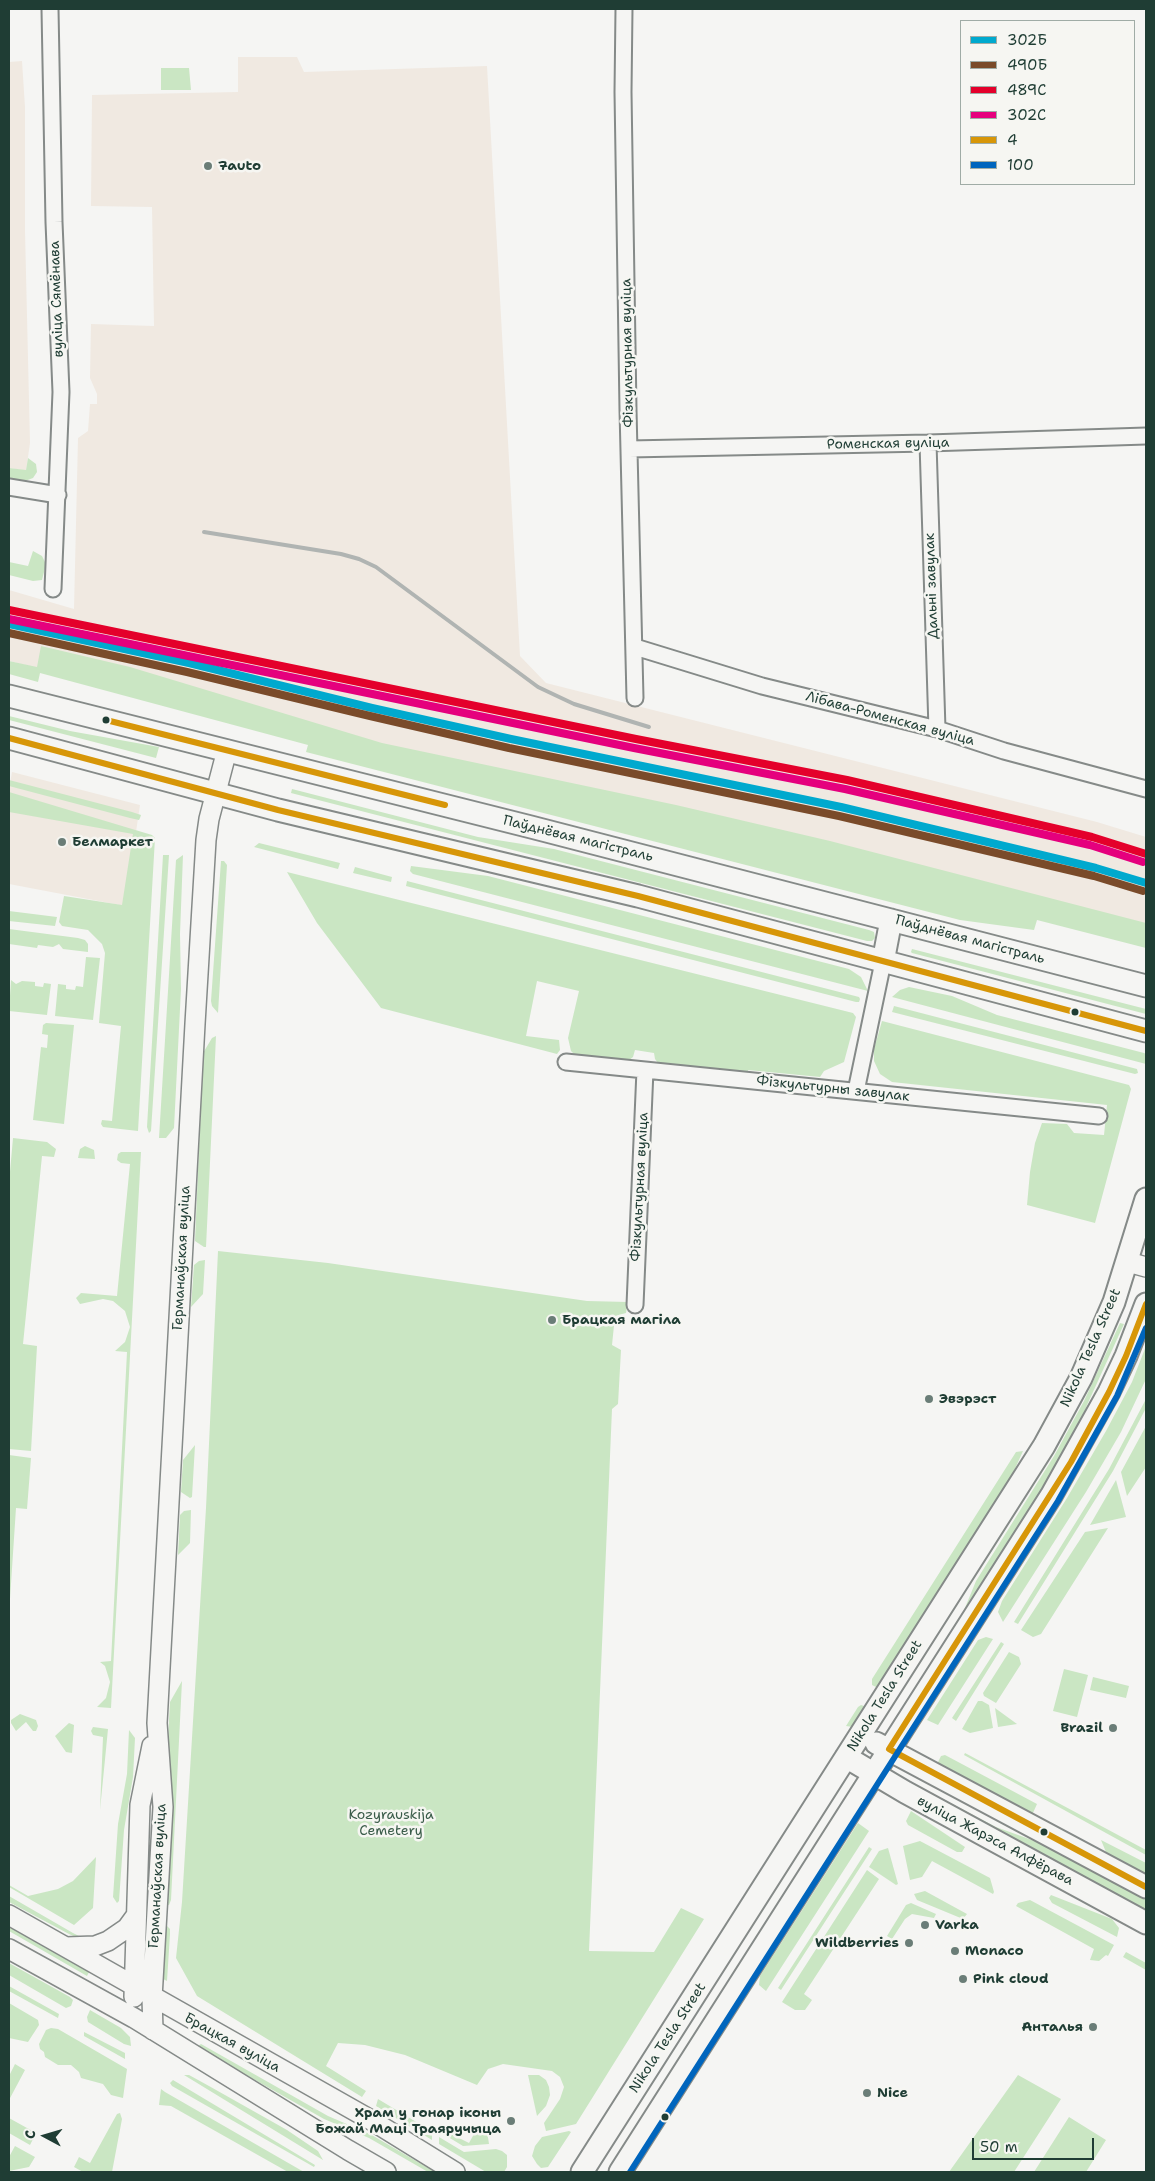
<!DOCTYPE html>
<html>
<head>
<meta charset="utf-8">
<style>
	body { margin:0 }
	#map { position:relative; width:1155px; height:2181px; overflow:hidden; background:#f5f5f3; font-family:"Shantell Sans",sans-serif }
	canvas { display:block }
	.frame { position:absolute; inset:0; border:10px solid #1f3d34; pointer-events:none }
	.legend { position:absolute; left:960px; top:20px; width:175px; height:165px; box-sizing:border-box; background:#f6f6f2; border:1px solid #a0aca6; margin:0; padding:6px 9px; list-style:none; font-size:15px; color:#1f3d34 }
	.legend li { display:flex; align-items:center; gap:10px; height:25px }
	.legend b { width:25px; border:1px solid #a0aca6 }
	.north { position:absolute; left:20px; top:2111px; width:50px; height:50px; -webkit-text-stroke:4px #f6f6f2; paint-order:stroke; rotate:276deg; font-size:14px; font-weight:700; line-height:20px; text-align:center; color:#1f3d34 }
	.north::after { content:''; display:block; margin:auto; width:18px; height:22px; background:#1f3d34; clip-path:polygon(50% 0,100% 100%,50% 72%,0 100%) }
	.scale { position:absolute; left:972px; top:2138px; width:122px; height:22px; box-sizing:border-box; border:2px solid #1f3d34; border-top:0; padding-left:6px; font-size:15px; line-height:18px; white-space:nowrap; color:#1f3d34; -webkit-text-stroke:4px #f6f6f2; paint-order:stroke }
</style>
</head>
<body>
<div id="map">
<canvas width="1155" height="2181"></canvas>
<div class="frame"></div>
<ul class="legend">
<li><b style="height:6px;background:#00a9ce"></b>302Б</li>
<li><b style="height:6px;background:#7a4b2a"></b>490Б</li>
<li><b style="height:6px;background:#e4002b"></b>489С</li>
<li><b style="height:6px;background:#e5007d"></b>302С</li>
<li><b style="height:6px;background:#d79608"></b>4</li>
<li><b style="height:6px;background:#0065bd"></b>100</li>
</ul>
<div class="north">С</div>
<div class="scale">50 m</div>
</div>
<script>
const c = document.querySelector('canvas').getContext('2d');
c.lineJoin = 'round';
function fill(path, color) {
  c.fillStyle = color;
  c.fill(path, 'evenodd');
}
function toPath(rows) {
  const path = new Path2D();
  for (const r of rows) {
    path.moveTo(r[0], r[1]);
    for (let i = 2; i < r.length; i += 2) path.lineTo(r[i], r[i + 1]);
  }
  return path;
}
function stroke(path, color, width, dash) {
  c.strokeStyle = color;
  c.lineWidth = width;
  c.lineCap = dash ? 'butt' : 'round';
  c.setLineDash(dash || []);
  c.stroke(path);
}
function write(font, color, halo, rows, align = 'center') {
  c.font = font + ' "Shantell Sans",sans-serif';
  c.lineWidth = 5;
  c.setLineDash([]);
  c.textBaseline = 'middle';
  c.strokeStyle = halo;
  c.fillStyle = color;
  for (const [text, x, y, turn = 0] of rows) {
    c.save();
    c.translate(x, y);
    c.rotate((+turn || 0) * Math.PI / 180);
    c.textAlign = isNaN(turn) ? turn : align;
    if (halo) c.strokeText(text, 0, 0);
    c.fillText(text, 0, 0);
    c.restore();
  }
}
fill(toPath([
	[238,57,297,57,304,72,487,66,520,656,546,683,1097,822,1146,837,1146,938,9,661,9,590,74,609,78,438,88,431,90,404,97,404,97,394,90,378,91,324,154,326,152,207,91,206,92,95,238,92],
	[22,61,25,107,25,231,30,443,26,471,9,468,9,62],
	[12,772,140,805,125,906,9,884,9,789]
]), '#f0e9e1');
fill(toPath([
	[161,68,189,68,191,90,161,90],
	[28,458,36,464,37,472,33,478,25,481,9,479,9,468,26,470],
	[33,551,42,556,46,564,42,580,33,581,9,575,9,562,28,566],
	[41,646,130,667,382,743,676,805,830,841,1146,923,1146,948,1037,920,1034,930,960,920,306,752,308,745,40,673,38,682,9,674,9,661,37,667],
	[9,716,70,731,159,747,156,758,9,720],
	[9,780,132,812,141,815,140,818,139,820,130,818,9,786],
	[292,789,478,837,554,849,869,930,874,932,875,938,872,941,867,941,291,793],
	[9,792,152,835,155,838,138,1131,103,1127,101,1124,102,1120,112,1121,121,1026,99,1023,105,953,102,944,88,930,62,926,59,922,64,896,122,905,133,834,9,812],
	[259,843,340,863,338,869,254,847],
	[163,855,169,855,151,1131,149,1133,147,1127],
	[183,855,180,934,181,989,174,1128,166,1138,159,1138,176,860],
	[221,861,224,861,227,865,218,1013,212,1006,211,1001],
	[411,866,488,876,849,969,861,977,868,991,413,874,410,871],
	[355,867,392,877,391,882,353,873],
	[287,872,853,1013,856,1017,844,1062,824,1071,820,1077,748,1070,748,1073,658,1063,655,1059,654,1053,635,1050,633,1057,628,1061,575,1055,571,1051,568,1038,579,991,537,981,526,1036,559,1040,560,1050,557,1054,381,1008,317,923],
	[407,881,859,997,860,999,859,1002,856,1002,406,886],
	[9,911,57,917,55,926,9,921],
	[9,929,78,938,85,940,88,944,88,952,63,949,59,944,53,947,38,945,37,948,9,944],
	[912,949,1146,1009,1146,1014,912,953,911,952],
	[86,957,100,958,93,1020,55,1016,58,984,66,985,66,989,75,990,76,986,83,987],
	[11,980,16,984,22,981,35,982,35,986,43,987,44,983,51,984,47,1015,9,1011],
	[909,987,952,996,997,1015,1144,1053,1146,1054,1146,1064,892,997,900,990],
	[894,1006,1137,1069,1138,1073,1135,1074,892,1012],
	[882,1021,1129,1085,1131,1089,1095,1223,1027,1205,1030,1172,1035,1143,1042,1123,1067,1124,1074,1133,1104,1135,1107,1105,892,1082,880,1074,874,1061,874,1049],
	[46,1023,74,1025,64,1124,33,1120,41,1047,47,1048,48,1035,42,1034,43,1025],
	[216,1036,206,1247,204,1247,195,1241,203,1053,212,1038],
	[13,1138,47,1142,56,1149,54,1157,42,1156,23,1344,37,1346,31,1451,9,1449,9,1183],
	[85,1146,94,1150,95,1159,78,1158,80,1149],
	[121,1152,141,1152,111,1708,97,1707,106,1698,110,1682,105,1666,100,1662,111,1661,127,1352,115,1351,125,1342,130,1327,125,1311,113,1301,103,1299,80,1304,76,1298,81,1293,117,1296,130,1164,121,1163,117,1160,118,1154],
	[218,1251,328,1263,587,1301,628,1302,626,1313,615,1316,612,1345,621,1350,618,1404,612,1409,589,1951,654,1952,681,1908,704,1919,576,2124,546,2131,544,2123,560,2099,564,2087,560,2077,552,2071,503,2064,488,2069,477,2085,405,2055,365,2045,338,2043,326,2066,366,2091,362,2097,197,1996,176,1958,182,1902,206,1508],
	[205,1260,203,1294,191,1307,194,1265,199,1261],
	[1120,1323,1124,1324,1087,1405,1071,1450,960,1620,976,1581,1054,1456,1084,1401],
	[1146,1346,1146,1379,1121,1432,1086,1492,1003,1622,998,1612,1002,1601,1067,1498,1106,1431,1132,1382],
	[1146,1399,1146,1408,1113,1471,1018,1624,1014,1622,1109,1469],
	[1146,1426,1146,1467,1127,1496,1121,1472],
	[195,1445,192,1497,190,1498,181,1492,183,1460],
	[1023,1451,995,1513,882,1690,872,1685,872,1679,1016,1452],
	[9,1455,31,1458,27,1509,16,1508,9,1614],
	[1116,1480,1126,1517,1090,1525],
	[191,1510,190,1543,178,1555,180,1515,184,1511],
	[1108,1528,1041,1634,1033,1637,1021,1630,1085,1532],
	[986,1637,993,1639,938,1725,927,1720,978,1640],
	[1001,1642,1004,1644,956,1721,952,1718],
	[1009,1652,1019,1657,1021,1664,996,1703,984,1696,983,1693],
	[1064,1669,1088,1675,1077,1717,1053,1711],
	[1093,1677,1129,1686,1126,1698,1090,1690],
	[182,1681,171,1900,169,1905,164,1905,166,1776,170,1702],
	[978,1701,982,1701,989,1705,993,1728,970,1733,962,1729],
	[861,1705,870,1708,853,1727,846,1726,858,1707],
	[995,1708,1017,1724,998,1727],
	[20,1714,36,1720,38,1726,36,1731,33,1731,26,1722,16,1731,11,1723,11,1720],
	[69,1723,74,1725,72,1753,66,1752,55,1736],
	[93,1727,108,1729,100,1810,103,1737,93,1735,91,1731],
	[129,1730,135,1738,133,1777,124,1830,119,1901,117,1903,113,1897,118,1824,127,1774],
	[965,1753,1146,1850,1146,1855,964,1755],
	[945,1755,1037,1804,1032,1815,937,1764,941,1756],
	[922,1788,996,1827,1043,1844,1146,1900,1146,1914,920,1791],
	[911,1811,965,1847,962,1852,957,1852,908,1825,906,1821],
	[858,1823,869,1831,766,1991,759,1985,760,1976],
	[1101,1840,1146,1863,1146,1878,1108,1857],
	[920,1841,990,1878,994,1892,993,1894,932,1861,922,1877,910,1880,903,1846],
	[869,1847,872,1849,781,1990,778,1988],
	[888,1848,898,1884,896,1885,869,1867,879,1851],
	[96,1857,93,1908,74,1925,9,1887,9,1885,28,1896,58,1889,73,1881],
	[867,1870,879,1879,804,1994,812,2000,805,2010,795,2010,782,2002],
	[925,1891,967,1914,963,1919,917,1900,914,1894],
	[1051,1895,1112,1919,1119,1928,1117,1937,1052,1903,1049,1898],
	[9,1896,73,1933,83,1938,80,1939,69,1934,9,1902],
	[1030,1900,1114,1945,1108,1956,1106,1955,1099,1961,1090,1960,1094,1949,1016,1906,1018,1903],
	[911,1903,936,1914,934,1918,912,1914,905,1919,892,1939,887,1936,906,1905],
	[9,1925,89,1972,87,1976,9,1931],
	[166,1925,170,1929,170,1934,167,1981,163,1979,161,1973,163,1927],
	[1126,1952,1146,1963,1146,1970,1123,1957],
	[9,1963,70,1997,73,2000,71,2006,66,2008,9,1975],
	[9,1986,59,2014,58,2018,9,1991],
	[9,2003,38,2020,39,2025,28,2042,9,2038],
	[90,2010,121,2028,130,2037,131,2046,124,2044,88,2022,87,2017],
	[51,2028,58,2029,127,2069,123,2098,111,2095,103,2084,81,2078,79,2072,71,2065,58,2065,45,2057,44,2052,40,2049,39,2044,46,2030],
	[84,2032,125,2053,125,2059,84,2036],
	[201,2044,328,2116,370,2134,435,2172,428,2172,369,2138,324,2119,202,2050,198,2046],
	[15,2064,25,2070,9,2100,9,2076],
	[184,2075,189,2075,209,2086,287,2130,318,2151,323,2160],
	[528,2075,539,2075,546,2080,549,2087,550,2095,546,2106,537,2116],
	[1018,2075,1061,2099,1014,2172,949,2172],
	[173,2080,310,2162,315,2165,314,2167,172,2086,170,2083],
	[161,2089,165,2092,304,2172,288,2172,171,2106,159,2105],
	[378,2099,428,2129,432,2132,432,2140,376,2106],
	[120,2113,122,2119,112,2172,83,2172,74,2167,79,2157,90,2163,117,2114],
	[1069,2117,1106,2140,1086,2172,1034,2172],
	[9,2118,36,2133,30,2145,9,2133],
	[431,2124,469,2143,479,2125,487,2131,489,2144,463,2146,430,2126],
	[569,2131,571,2132,548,2167,541,2168,537,2164,532,2156,535,2146,542,2137],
	[439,2137,464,2152,496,2149,502,2151,507,2155,507,2167,504,2172,486,2172,439,2144],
	[15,2146,35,2157,29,2167,9,2171,9,2157]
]), '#cae6c3');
const minor = toPath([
	[50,9,54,222,61,392,53,589],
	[624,9,623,92,628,410,635,698],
	[928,443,937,729],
	[629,449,928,443,1146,436],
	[9,487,58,495],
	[635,647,762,686,937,729,1004,751,1146,789],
	[566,1062,1099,1116],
	[856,1091,883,962],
	[635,1305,645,1070]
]);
const tertiary = toPath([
	[1128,1262,1146,1267],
	[9,1915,371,2120,455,2172],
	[66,1947,95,1946,108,1941,127,1928,135,1917],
	[9,1949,134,2018,348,2150,386,2172],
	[134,1997,140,1805,152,1746],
	[153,2030,152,1998,163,1807,157,1723,195,1024,206,840,209,819,227,750]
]);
const secondary = toPath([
	[9,696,531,827,1146,986],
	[9,738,278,810,638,896,1146,1031],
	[883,962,891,920],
	[876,1743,1146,1887],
	[846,1757,905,1792,1146,1923],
	[582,2172,1044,1446,1081,1378,1114,1302,1146,1199],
	[620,2172,1051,1496,1109,1392,1126,1356,1146,1304]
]);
stroke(minor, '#858a88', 19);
stroke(tertiary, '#858a88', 22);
stroke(secondary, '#858a88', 25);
stroke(minor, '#f5f5f3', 15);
stroke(tertiary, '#f5f5f3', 19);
stroke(secondary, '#f5f5f3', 21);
stroke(toPath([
	[204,532,341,554,359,559,376,567,538,687,574,704,649,727]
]), '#b0b4b2', 4);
stroke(toPath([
	[106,720,445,805],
	[9,738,278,810,638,896,1146,1031],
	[1146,1304,1126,1356,1109,1392,1071,1462,889,1749,1146,1887]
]), '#d79608', 6);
stroke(toPath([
	[630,2172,1058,1501,1117,1396,1146,1328]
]), '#0065bd', 6);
stroke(toPath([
	[9,624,189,663,372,708,511,739,841,807,1096,868,1146,883]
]), '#00a9ce', 8);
stroke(toPath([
	[9,633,187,672,370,716,509,748,839,816,1094,876,1143,891]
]), '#7a4b2a', 8);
stroke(toPath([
	[9,610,636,739,847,780,1092,837,1146,854]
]), '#e4002b', 8);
stroke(toPath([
	[9,619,634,748,845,789,1090,845,1143,862]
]), '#e5007d', 8);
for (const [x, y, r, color] of [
	[208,166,5,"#6a7d77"],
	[106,720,4.5,"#1f3d34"],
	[62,842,5,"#6a7d77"],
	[1075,1012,4.5,"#1f3d34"],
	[552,1320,5,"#6a7d77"],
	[929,1399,5,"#6a7d77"],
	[1113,1728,5,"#6a7d77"],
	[1044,1832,4.5,"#1f3d34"],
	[925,1925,5,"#6a7d77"],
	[909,1943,5,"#6a7d77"],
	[955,1951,5,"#6a7d77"],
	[963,1979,5,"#6a7d77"],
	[1093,2027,5,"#6a7d77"],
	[867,2093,5,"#6a7d77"],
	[665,2117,4.5,"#1f3d34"],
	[511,2121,5,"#6a7d77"]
]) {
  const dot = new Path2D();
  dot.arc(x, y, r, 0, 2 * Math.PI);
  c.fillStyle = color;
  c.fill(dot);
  stroke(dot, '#f6f6f2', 2);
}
write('bold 14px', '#1f3d34', '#f6f6f2', [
	["7auto",218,166],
	["Белмаркет",72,842],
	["Брацкая магіла",562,1320],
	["Эвэрэст",939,1399],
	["Brazil",1103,1728,"right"],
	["Varka",935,1925],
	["Wildberries",899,1943,"right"],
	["Monaco",965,1951],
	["Pink cloud",973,1979],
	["Анталья",1083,2027,"right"],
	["Nice",877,2093],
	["Храм у гонар іконы",501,2113,"right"],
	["Божай Маці Траяручыца",501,2129,"right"]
], 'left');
write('14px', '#1f3d34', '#f6f6f2', [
	["вуліца Сямёнава",57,299,-92],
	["Фізкультурная вуліца",628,353,-91],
	["Роменская вуліца",888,444,-1],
	["Дальні завулак",932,586,-92],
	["Лібава-Роменская вуліца",890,719,15],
	["Паўднёвая магістраль",578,839,14],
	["Паўднёвая магістраль",970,940,15],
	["Фізкультурны завулак",833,1089,6],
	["Фізкультурная вуліца",640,1187,-87],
	["Германаўская вуліца",182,1258,-87],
	["Nikola Tesla Street",1091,1348,-66],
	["Nikola Tesla Street",885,1696,-58],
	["вуліца Жарэса Алфёрава",995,1841,28],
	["Германаўская вуліца",158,1876,-87],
	["Nikola Tesla Street",668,2038,-57],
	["Брацкая вуліца",232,2043,29]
]);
write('14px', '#3a5c49', '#f6f6f2', [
	["Kozyrauskija",391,1815],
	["Cemetery",391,1831]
]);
</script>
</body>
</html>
